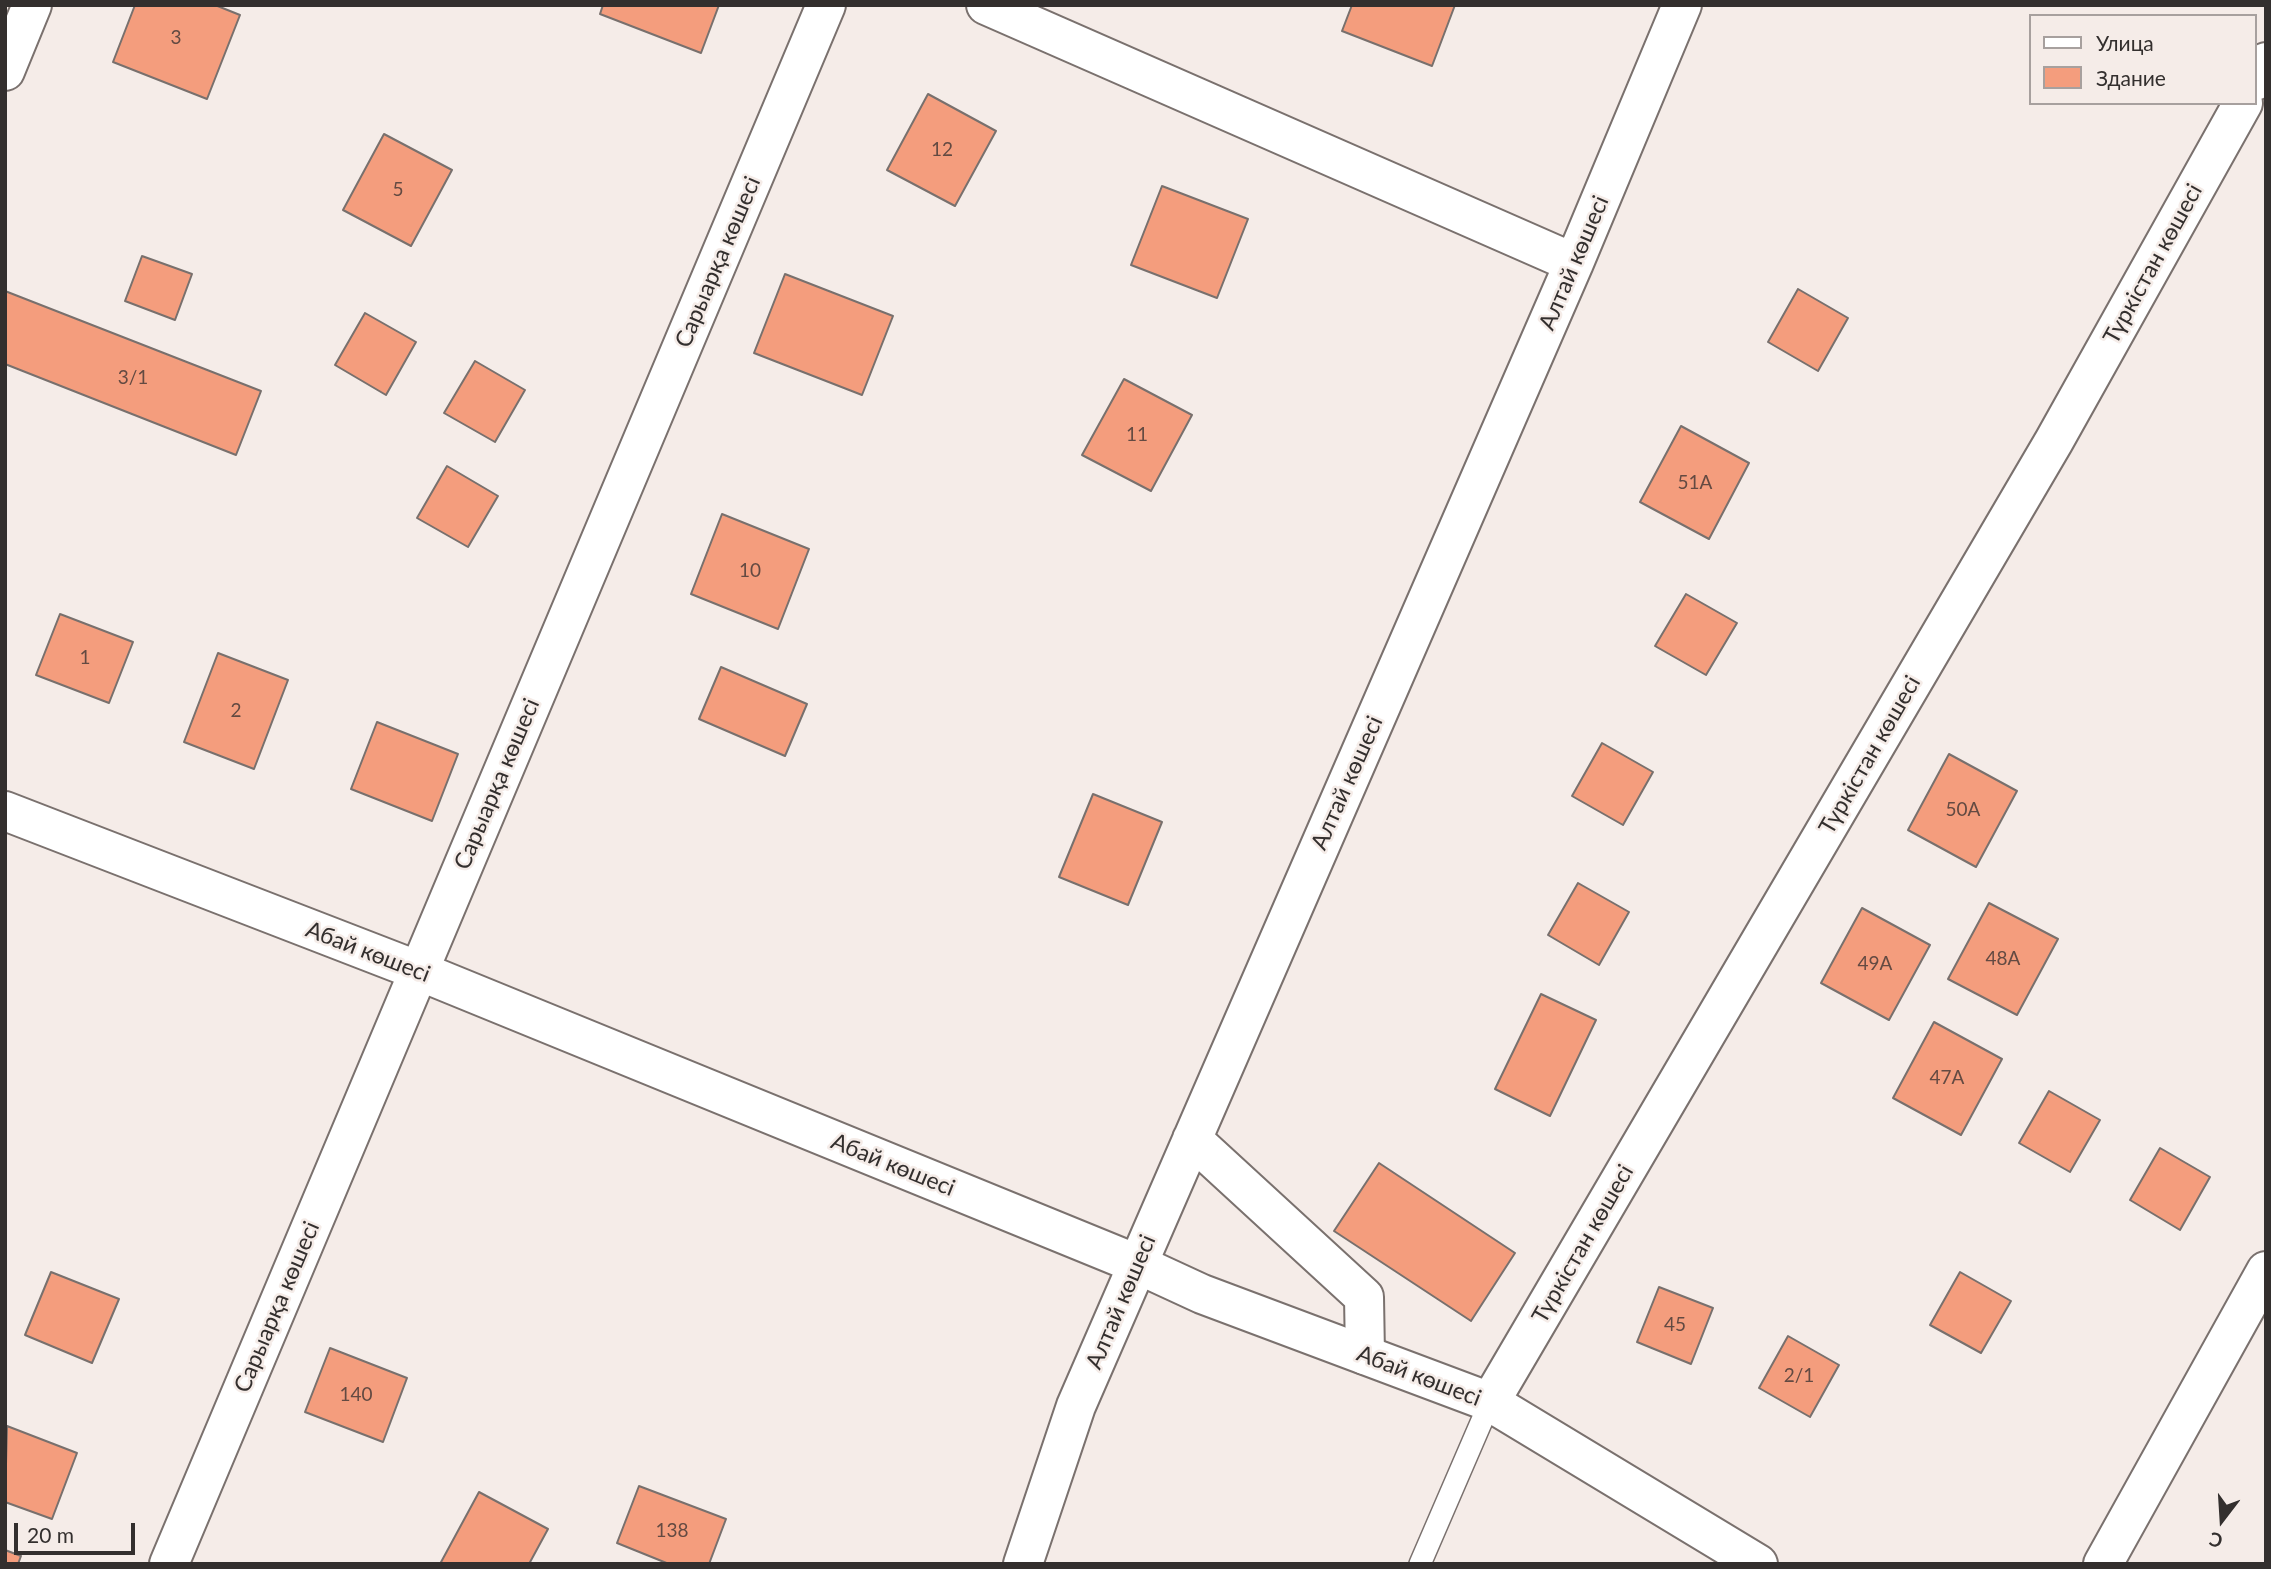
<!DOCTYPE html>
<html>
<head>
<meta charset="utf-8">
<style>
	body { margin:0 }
	#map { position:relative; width:2271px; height:1569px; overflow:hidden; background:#f5ece8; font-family:Lato,sans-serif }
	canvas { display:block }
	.frame { position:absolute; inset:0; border:7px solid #332f2e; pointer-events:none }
	.legend { position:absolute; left:2029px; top:14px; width:228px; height:91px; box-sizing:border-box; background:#f5ece8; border:2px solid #a7a09e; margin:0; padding:9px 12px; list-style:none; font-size:21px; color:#332f2e }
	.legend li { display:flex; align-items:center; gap:14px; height:35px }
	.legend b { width:35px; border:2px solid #a7a09e }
	.north { position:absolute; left:2187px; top:1485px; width:70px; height:70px; -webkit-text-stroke:5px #f5ece8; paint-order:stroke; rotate:197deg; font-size:19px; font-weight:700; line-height:28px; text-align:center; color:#332f2e }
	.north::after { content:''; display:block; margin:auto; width:24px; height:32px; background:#332f2e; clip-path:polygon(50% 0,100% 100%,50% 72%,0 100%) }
	.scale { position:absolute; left:14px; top:1523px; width:121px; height:32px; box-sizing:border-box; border:4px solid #332f2e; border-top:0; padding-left:9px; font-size:21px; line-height:24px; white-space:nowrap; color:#332f2e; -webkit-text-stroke:5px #f5ece8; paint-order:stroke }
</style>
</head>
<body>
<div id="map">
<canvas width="2271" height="1569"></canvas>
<div class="frame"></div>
<ul class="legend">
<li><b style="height:9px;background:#fff"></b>Улица</li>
<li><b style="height:19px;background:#f49d7d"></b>Здание</li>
</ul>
<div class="north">С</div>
<div class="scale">20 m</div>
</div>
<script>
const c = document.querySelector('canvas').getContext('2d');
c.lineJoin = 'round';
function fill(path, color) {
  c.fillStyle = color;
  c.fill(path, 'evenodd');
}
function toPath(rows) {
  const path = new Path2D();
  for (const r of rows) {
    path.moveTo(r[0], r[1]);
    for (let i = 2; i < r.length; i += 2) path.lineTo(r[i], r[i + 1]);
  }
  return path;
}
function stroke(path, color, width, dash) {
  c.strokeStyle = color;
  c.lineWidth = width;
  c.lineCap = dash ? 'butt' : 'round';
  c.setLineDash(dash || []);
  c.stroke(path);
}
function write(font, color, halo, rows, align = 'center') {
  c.font = font + ' Lato,sans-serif';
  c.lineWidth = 5;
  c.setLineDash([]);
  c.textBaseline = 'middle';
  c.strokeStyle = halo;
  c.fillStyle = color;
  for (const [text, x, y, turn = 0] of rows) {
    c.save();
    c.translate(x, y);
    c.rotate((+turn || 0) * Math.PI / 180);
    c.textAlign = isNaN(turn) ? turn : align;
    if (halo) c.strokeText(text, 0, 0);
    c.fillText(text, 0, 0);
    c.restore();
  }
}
const building = toPath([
	[135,5,215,5,240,15,207,99,113,62,135,5],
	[603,5,719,5,701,53,600,14,603,5],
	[1352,5,1455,5,1432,66,1342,31,1352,5],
	[928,94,996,131,955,206,887,170,928,94],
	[384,134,452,170,411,246,343,210,384,134],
	[1162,186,1248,219,1217,298,1131,265,1162,186],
	[142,256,192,274,175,320,125,301,142,256],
	[785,274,893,316,862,395,754,353,785,274],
	[1798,289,1848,318,1818,371,1768,342,1798,289],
	[5,291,261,391,236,455,5,364,5,291],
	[365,313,416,342,386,395,335,365,365,313],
	[475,361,525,390,495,442,444,413,475,361],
	[1124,379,1192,415,1151,491,1082,455,1124,379],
	[1681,426,1749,463,1709,539,1640,502,1681,426],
	[447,466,498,496,468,547,417,518,447,466],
	[722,514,809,549,778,629,691,594,722,514],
	[1686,594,1737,623,1706,675,1655,646,1686,594],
	[60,614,133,642,109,703,36,675,60,614],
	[218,653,288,680,254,769,184,742,218,653],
	[721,667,807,704,785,756,699,719,721,667],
	[377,722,458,754,432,821,351,789,377,722],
	[1602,743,1653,772,1623,825,1572,796,1602,743],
	[1949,754,2017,791,1976,867,1908,830,1949,754],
	[1093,794,1162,822,1128,905,1059,877,1093,794],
	[1578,883,1629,912,1599,965,1548,935,1578,883],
	[1989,903,2058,939,2017,1015,1948,979,1989,903],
	[1862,908,1930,945,1889,1020,1821,983,1862,908],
	[1541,994,1596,1020,1550,1116,1495,1089,1541,994],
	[1934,1022,2002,1059,1961,1135,1893,1098,1934,1022],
	[2049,1091,2100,1120,2070,1172,2019,1143,2049,1091],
	[2160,1148,2210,1177,2180,1230,2130,1200,2160,1148],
	[1379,1163,1515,1253,1471,1321,1334,1231,1379,1163],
	[51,1272,119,1299,92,1363,25,1335,51,1272],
	[1960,1272,2011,1301,1981,1353,1930,1325,1960,1272],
	[1659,1287,1713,1308,1691,1364,1637,1342,1659,1287],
	[1788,1336,1839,1365,1810,1417,1759,1388,1788,1336],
	[330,1348,407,1378,383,1442,305,1412,330,1348],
	[7,1426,77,1453,52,1519,5,1502,7,1426],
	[639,1486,726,1519,709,1564,669,1564,617,1543,639,1486],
	[479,1492,548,1529,529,1564,440,1564,479,1492],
	[5,1550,21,1556,18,1564,5,1564,5,1550]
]);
fill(building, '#f49d7d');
stroke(building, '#78706d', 2);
const service = toPath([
	[1420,1564,1490,1402]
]);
const minor = toPath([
	[986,5,1574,263],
	[5,71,32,5],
	[2255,81,2266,62],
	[1192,1139,1364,1297,1365,1355],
	[1490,1402,2054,441,2243,103],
	[169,1564,826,5],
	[1023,1564,1076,1406,1574,263,1682,5],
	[2103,1564,2266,1271]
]);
const secondary = toPath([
	[5,811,419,971,1137,1264,1202,1294,1490,1402,1758,1564]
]);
stroke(service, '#7a716e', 24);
stroke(minor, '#7a716e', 42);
stroke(secondary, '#7a716e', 42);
stroke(service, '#fff', 21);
stroke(minor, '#fff', 38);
stroke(secondary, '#fff', 38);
write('19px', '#634a42', null, [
	["3",176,38],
	["12",942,150],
	["5",398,190],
	["3/1",133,378],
	["11",1137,435],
	["51А",1695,483],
	["10",750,571],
	["1",85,658],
	["2",236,711],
	["50А",1963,810],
	["48А",2003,959],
	["49А",1875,964],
	["47А",1947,1078],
	["45",1675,1325],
	["2/1",1799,1376],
	["140",356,1395],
	["138",672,1531]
]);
write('23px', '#332f2e', '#f5ece8', [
	["Сарыарқа көшесі",718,262,-67],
	["Алтай көшесі",1574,263,-67],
	["Түркістан көшесі",2153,264,-61],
	["Түркістан көшесі",1870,755,-60],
	["Алтай көшесі",1347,783,-66],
	["Сарыарқа көшесі",497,784,-67],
	["Абай көшесі",368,952,21],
	["Абай көшесі",893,1165,22],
	["Түркістан көшесі",1583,1244,-60],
	["Алтай көшесі",1121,1302,-67],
	["Сарыарқа көшесі",277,1307,-67],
	["Абай көшесі",1419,1376,21]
]);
</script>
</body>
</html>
